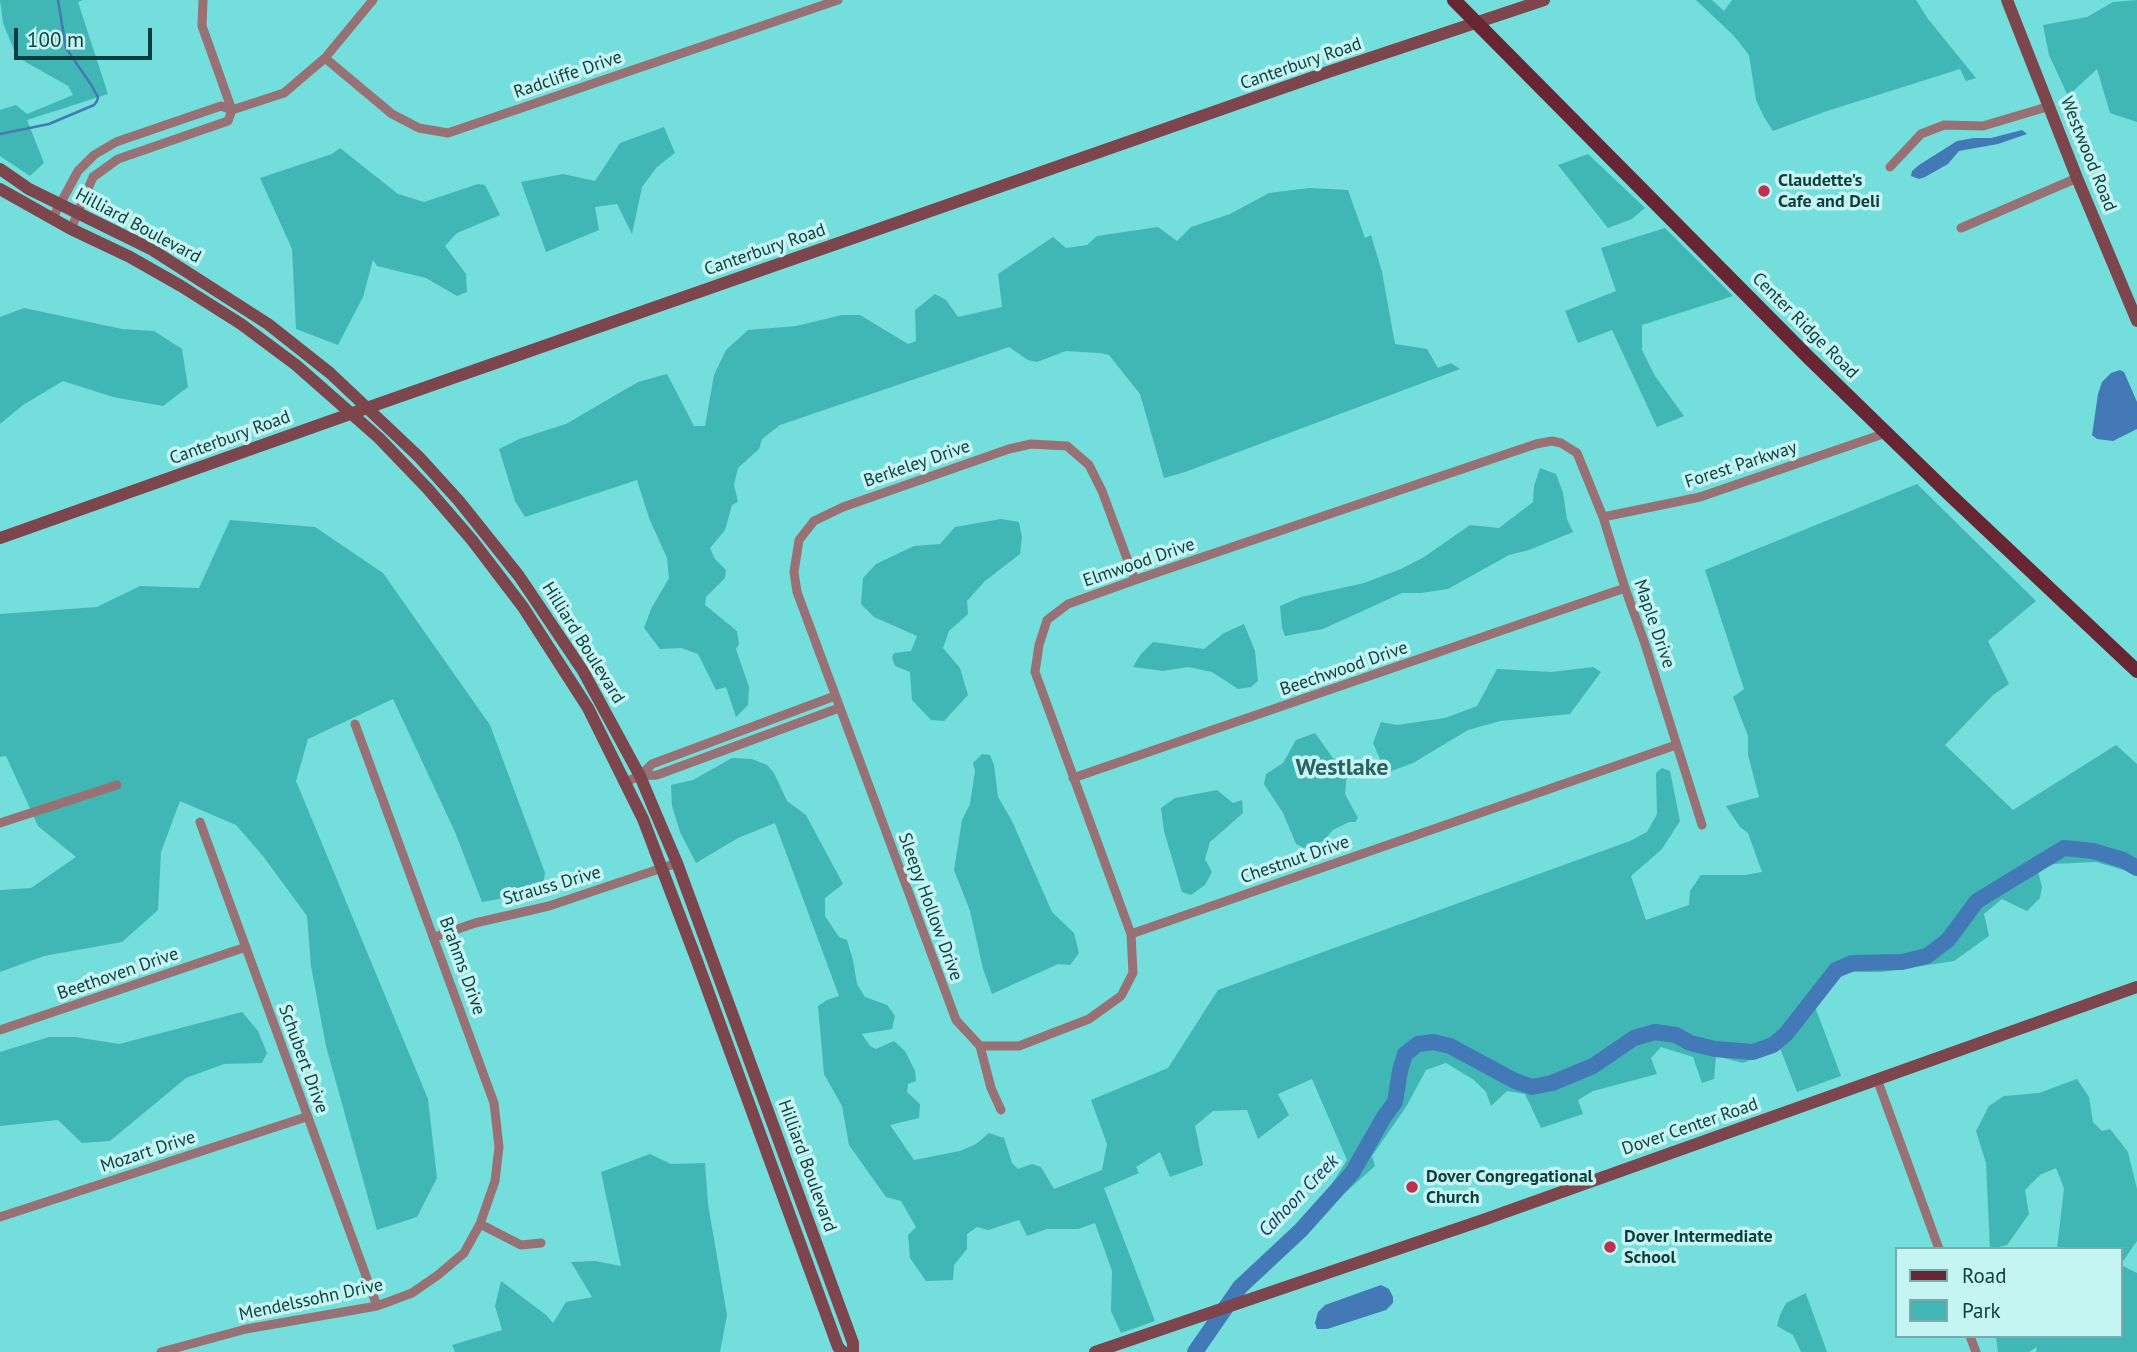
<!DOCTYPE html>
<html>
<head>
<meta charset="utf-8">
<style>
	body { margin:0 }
	#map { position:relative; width:2137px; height:1352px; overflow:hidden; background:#73dedb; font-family:"PT Sans",sans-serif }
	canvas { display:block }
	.legend { position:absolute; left:1895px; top:1247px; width:228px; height:91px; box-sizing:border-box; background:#c4f5f3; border:2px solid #7babaa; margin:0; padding:9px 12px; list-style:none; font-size:21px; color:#0d3d3c }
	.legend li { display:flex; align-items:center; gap:14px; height:35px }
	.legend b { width:35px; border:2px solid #7babaa }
	.scale { position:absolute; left:14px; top:28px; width:138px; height:32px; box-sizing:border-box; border:4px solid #0d3d3c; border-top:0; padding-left:9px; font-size:21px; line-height:24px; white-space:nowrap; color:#0d3d3c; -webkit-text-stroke:5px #c4f5f3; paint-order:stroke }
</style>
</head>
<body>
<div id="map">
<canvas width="2137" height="1352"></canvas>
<ul class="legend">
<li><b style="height:9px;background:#672631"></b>Road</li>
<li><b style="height:19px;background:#40b7b4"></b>Park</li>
</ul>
<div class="scale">100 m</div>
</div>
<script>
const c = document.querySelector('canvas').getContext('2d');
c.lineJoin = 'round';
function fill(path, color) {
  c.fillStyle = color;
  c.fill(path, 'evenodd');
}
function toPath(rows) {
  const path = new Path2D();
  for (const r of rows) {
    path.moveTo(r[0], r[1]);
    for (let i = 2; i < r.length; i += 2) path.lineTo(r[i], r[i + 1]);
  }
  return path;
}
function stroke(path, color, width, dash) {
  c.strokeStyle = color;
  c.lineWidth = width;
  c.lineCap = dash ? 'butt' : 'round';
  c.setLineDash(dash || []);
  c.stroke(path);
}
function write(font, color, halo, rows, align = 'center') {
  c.font = font + ' "PT Sans",sans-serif';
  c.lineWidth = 7;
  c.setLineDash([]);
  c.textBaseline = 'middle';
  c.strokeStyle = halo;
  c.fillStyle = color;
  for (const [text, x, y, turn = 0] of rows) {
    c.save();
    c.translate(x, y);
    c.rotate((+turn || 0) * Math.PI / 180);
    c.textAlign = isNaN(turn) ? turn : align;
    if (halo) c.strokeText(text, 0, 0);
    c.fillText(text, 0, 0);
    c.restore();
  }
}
fill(toPath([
	[0,0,83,0,78,2,108,94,27,120,44,163,30,176,0,156,0,110,16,105,27,114,73,95,68,86,17,57,3,23],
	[1696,0,1712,0,1724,11,1732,0,1916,0,1928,19,1976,78,1966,81,1960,69,1824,112,1773,131,1764,117,1756,100,1749,55,1734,36],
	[2137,0,2137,122,2110,113,2097,69,2068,96,2049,55,2043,25,2087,17,2113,2],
	[664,127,675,153,657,167,642,187,632,234,617,204,595,207,599,230,546,252,521,182,563,174,595,181,620,143],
	[340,148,398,194,424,202,478,184,485,185,500,215,457,233,445,246,466,274,467,292,457,296,426,278,377,266,373,260,363,297,338,345,296,329,292,249,260,178,332,154],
	[1588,154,1645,208,1632,219,1608,228,1558,165],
	[1309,188,1348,190,1365,238,1371,235,1382,272,1395,344,1427,349,1438,368,1451,363,1460,369,1185,472,1164,478,1140,394,1109,355,1100,353,1066,351,1037,362,1028,360,1009,347,780,425,762,439,759,449,738,468,734,485,738,502,732,505,725,530,710,548,715,559,726,570,725,578,706,597,705,605,737,631,739,644,736,649,749,687,748,705,736,717,726,687,716,690,698,654,681,648,660,649,644,628,651,609,669,578,667,558,649,518,637,480,525,517,515,501,499,449,519,439,566,424,638,382,667,374,694,426,705,426,714,375,726,350,748,330,796,326,842,315,860,315,908,344,916,341,915,310,935,294,946,300,958,317,1002,307,998,274,1053,237,1066,248,1087,245,1097,236,1158,227,1177,241,1191,227,1230,214,1269,193],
	[1665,228,1733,296,1642,325,1642,350,1655,376,1684,416,1657,427,1612,330,1578,343,1565,311,1616,291,1601,248],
	[24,308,122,329,154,331,182,349,188,387,163,406,113,397,63,381,23,405,0,424,0,317],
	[1540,468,1556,474,1563,493,1567,519,1573,532,1529,550,1509,555,1448,589,1421,593,1402,593,1323,629,1285,636,1282,628,1280,606,1301,597,1364,583,1401,569,1424,557,1470,525,1499,528,1533,502,1534,486],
	[1917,484,2036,601,1988,641,2009,684,1993,695,1945,745,2013,810,2116,745,2137,764,2137,874,2096,862,2054,864,2038,871,2042,887,2040,898,2027,911,2002,899,1984,914,1989,936,1954,961,1882,972,1845,972,1814,1004,1841,1076,1797,1092,1780,1048,1743,1063,1716,1056,1714,1079,1702,1083,1693,1057,1661,1047,1651,1058,1657,1074,1593,1091,1578,1100,1583,1114,1541,1128,1525,1094,1507,1091,1491,1106,1486,1092,1474,1080,1446,1063,1426,1070,1406,1107,1372,1156,1375,1166,1338,1199,1332,1184,1347,1160,1312,1079,1278,1094,1289,1115,1258,1139,1247,1110,1213,1111,1195,1126,1203,1165,1170,1177,1160,1152,1136,1167,1139,1173,1104,1188,1155,1321,1121,1333,1111,1311,1112,1271,1095,1223,1078,1229,1047,1229,1027,1236,1019,1220,988,1230,977,1227,967,1234,967,1249,954,1265,953,1280,926,1281,910,1258,908,1235,916,1227,901,1201,886,1197,849,1145,842,1106,824,1074,818,1006,827,1000,839,996,775,823,738,838,696,863,680,832,672,806,671,785,693,780,732,758,752,759,767,765,774,773,787,801,806,815,843,884,825,898,825,916,839,937,847,940,853,960,857,984,865,997,887,1005,895,1016,892,1029,862,1034,870,1046,876,1049,894,1041,905,1051,915,1071,916,1081,908,1084,907,1092,920,1104,919,1118,890,1125,914,1160,960,1151,976,1144,989,1133,1004,1138,1012,1163,1018,1169,1032,1164,1041,1167,1054,1189,1102,1170,1107,1144,1091,1100,1168,1068,1218,990,1630,841,1647,832,1657,814,1656,773,1662,768,1670,771,1680,821,1662,849,1631,876,1646,920,1689,905,1690,891,1701,875,1745,875,1762,872,1748,833,1740,827,1726,806,1759,797,1748,755,1748,736,1733,697,1744,689,1705,570],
	[1001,519,1019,522,1022,537,1020,554,985,581,967,601,968,614,949,631,943,648,960,668,968,695,944,721,931,720,912,700,910,672,895,666,892,658,894,653,911,651,917,636,874,617,861,604,863,578,876,564,914,546,940,544,955,527],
	[230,520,315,527,383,573,490,725,545,873,542,891,482,902,455,832,393,699,308,739,296,781,428,1099,437,1178,417,1217,377,1230,326,1046,311,966,307,916,263,856,236,825,180,801,161,852,158,910,122,942,44,956,0,972,0,890,31,888,76,857,38,826,6,756,0,757,0,614,97,607,140,586,199,588],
	[1244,624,1255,651,1258,681,1251,687,1238,689,1212,672,1188,667,1163,671,1133,667,1140,655,1153,642,1204,649,1224,633],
	[1593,667,1601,672,1570,714,1500,721,1468,730,1413,763,1386,773,1373,743,1381,722,1397,725,1445,718,1477,706,1497,669,1552,672],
	[1315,733,1333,758,1347,771,1345,794,1358,818,1355,822,1349,822,1333,830,1323,841,1304,848,1296,844,1283,813,1264,784,1266,774,1283,763,1296,740],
	[982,754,990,755,994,765,998,797,1012,821,1052,912,1074,933,1079,953,1070,965,1058,964,992,994,983,969,970,911,954,870,962,820,970,804,975,771,973,763],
	[1217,790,1233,803,1242,800,1243,813,1210,842,1205,859,1212,872,1205,885,1191,895,1182,892,1164,831,1161,808,1175,798],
	[242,1012,258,1031,267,1053,262,1063,224,1064,186,1078,110,1141,82,1143,58,1120,0,1126,0,1052,49,1037,75,1037,119,1044],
	[2077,1079,2089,1097,2093,1122,2102,1131,2110,1129,2128,1152,2137,1189,2137,1241,2121,1264,2121,1249,2057,1249,2064,1188,2056,1168,2040,1175,2025,1190,2029,1214,2007,1245,1990,1249,1986,1163,1976,1131,1989,1106,2004,1096,2039,1093],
	[650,1154,671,1164,705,1163,708,1204,727,1315,720,1352,455,1352,452,1345,502,1330,495,1306,501,1281,546,1315,553,1323,566,1302,592,1297,571,1262,595,1261,621,1266,601,1172],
	[2121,1265,2137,1273,2137,1352,2036,1352,2037,1347,2029,1352,1998,1352,1996,1336,2121,1336],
	[1806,1293,1806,1294,1827,1352,1801,1352,1793,1335,1777,1326,1780,1315,1786,1303]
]), '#40b7b4');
fill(toPath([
	[2022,130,2027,134,1998,144,1959,151,1948,164,1925,177,1919,179,1911,176,1912,171,1919,165,1957,141,1974,138,1991,138],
	[2120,370,2124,372,2137,402,2137,429,2113,441,2097,439,2092,435,2098,394,2102,382,2111,373],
	[1381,1285,1389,1289,1393,1297,1393,1303,1386,1310,1327,1329,1317,1329,1315,1323,1318,1312,1325,1305]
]), '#4279b6');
stroke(toPath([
	[0,134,49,124,94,105,97,101,98,97,90,83,66,48,58,0]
]), '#4279b6', 2.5);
stroke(toPath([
	[1195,1352,1240,1287,1301,1230,1352,1173,1384,1117,1395,1102,1400,1071,1405,1054,1418,1044,1433,1042,1450,1046,1515,1081,1532,1087,1552,1083,1593,1066,1634,1038,1655,1032,1676,1035,1690,1043,1715,1049,1753,1052,1773,1045,1786,1034,1836,970,1853,963,1902,962,1927,956,1948,940,1977,901,2064,848,2093,851,2123,860,2137,868]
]), '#4279b6', 16);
stroke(toPath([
	[203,0,202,26,232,110],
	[325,58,392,114,419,128,448,133,838,0],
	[232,110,284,93,325,58,373,0],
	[1890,167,1921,134,1944,125,1983,126,2050,106],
	[52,219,78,171,94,155,116,142,221,106,232,110],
	[1961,228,2077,178],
	[71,229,93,177,118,159,228,121,232,110],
	[1603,517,1700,497,1886,433],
	[640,776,657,775,839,708],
	[1073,778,1625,588],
	[625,782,640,776,652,764,835,696],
	[200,822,377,1306],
	[0,823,117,785],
	[1131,934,1676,745],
	[435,937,475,923,549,906,677,863],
	[0,1030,246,947],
	[980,1046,1019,1046,1089,1019,1121,996,1133,973,1131,934,1035,672,1039,645,1047,620,1068,604,1135,580,1536,444,1552,441,1561,443,1577,453,1603,517,1625,588,1645,644,1702,825],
	[1877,1079,1939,1249],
	[1001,1110,991,1088,980,1046,956,1020,797,592,794,572,799,540,814,521,843,507,1009,449,1031,444,1067,446,1089,465,1102,491,1135,580],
	[0,1217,306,1117],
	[480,1224,521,1245,541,1243],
	[1970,1336,1976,1352],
	[161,1352,246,1329,377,1306,412,1293,438,1275,464,1253,480,1224,495,1181,499,1147,494,1103,355,724]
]), '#987174', 9);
stroke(toPath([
	[2007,0,2077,178,2137,321],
	[0,169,29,189,151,249,268,324,330,373,419,457,459,501,519,576,583,671,640,776,653,807,677,863,853,1343,853,1352],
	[0,189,71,229,130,257,181,286,241,324,296,365,379,438,428,489,472,540,523,607,588,708,643,819,697,961,838,1347,843,1352],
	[0,538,381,403,1328,72,1544,0],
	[1095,1352,1483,1220,2137,987]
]), '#7d464c', 12);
stroke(toPath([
	[1454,0,1808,357,1947,492,2137,671]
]), '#672631', 14);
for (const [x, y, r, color] of [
	[1764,191,7,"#bf2f50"],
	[1412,1187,7,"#bf2f50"],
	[1610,1247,7,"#bf2f50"]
]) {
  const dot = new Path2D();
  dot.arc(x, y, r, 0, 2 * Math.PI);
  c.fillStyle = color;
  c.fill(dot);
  stroke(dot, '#c4f5f3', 2.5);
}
write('18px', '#0d3d3c', '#c4f5f3', [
	["Canterbury Road",1301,64,-19],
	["Radcliffe Drive",568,75,-19],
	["Westwood Road",2088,154,68],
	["Hilliard Boulevard",138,226,28],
	["Canterbury Road",765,250,-19],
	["Center Ridge Road",1805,326,45],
	["Canterbury Road",230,438,-20],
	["Berkeley Drive",917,464,-19],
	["Forest Parkway",1741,465,-18],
	["Elmwood Drive",1139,563,-19],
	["Maple Drive",1654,624,71],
	["Hilliard Boulevard",583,643,58],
	["Beechwood Drive",1344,669,-19],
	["Chestnut Drive",1295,860,-19],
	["Strauss Drive",552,886,-16],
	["Sleepy Hollow Drive",930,907,70],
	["Brahms Drive",462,966,70],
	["Beethoven Drive",118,974,-19],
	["Schubert Drive",303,1059,70],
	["Dover Center Road",1690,1127,-19],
	["Mozart Drive",148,1152,-18],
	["Hilliard Boulevard",807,1166,70],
	["Mendelssohn Drive",311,1300,-12]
]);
write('bold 18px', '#0d3d3c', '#c4f5f3', [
	["Claudette's",1778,181],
	["Cafe and Deli",1778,202],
	["Dover Congregational",1426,1177],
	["Church",1426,1198],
	["Dover Intermediate",1624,1237],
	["School",1624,1258]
], 'left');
write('italic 19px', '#0e365f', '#c4f5f3', [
	["Cahoon Creek",1299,1196,-46]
]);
write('bold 24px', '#296260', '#c4f5f3', [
	["Westlake",1342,768]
]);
</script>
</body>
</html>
